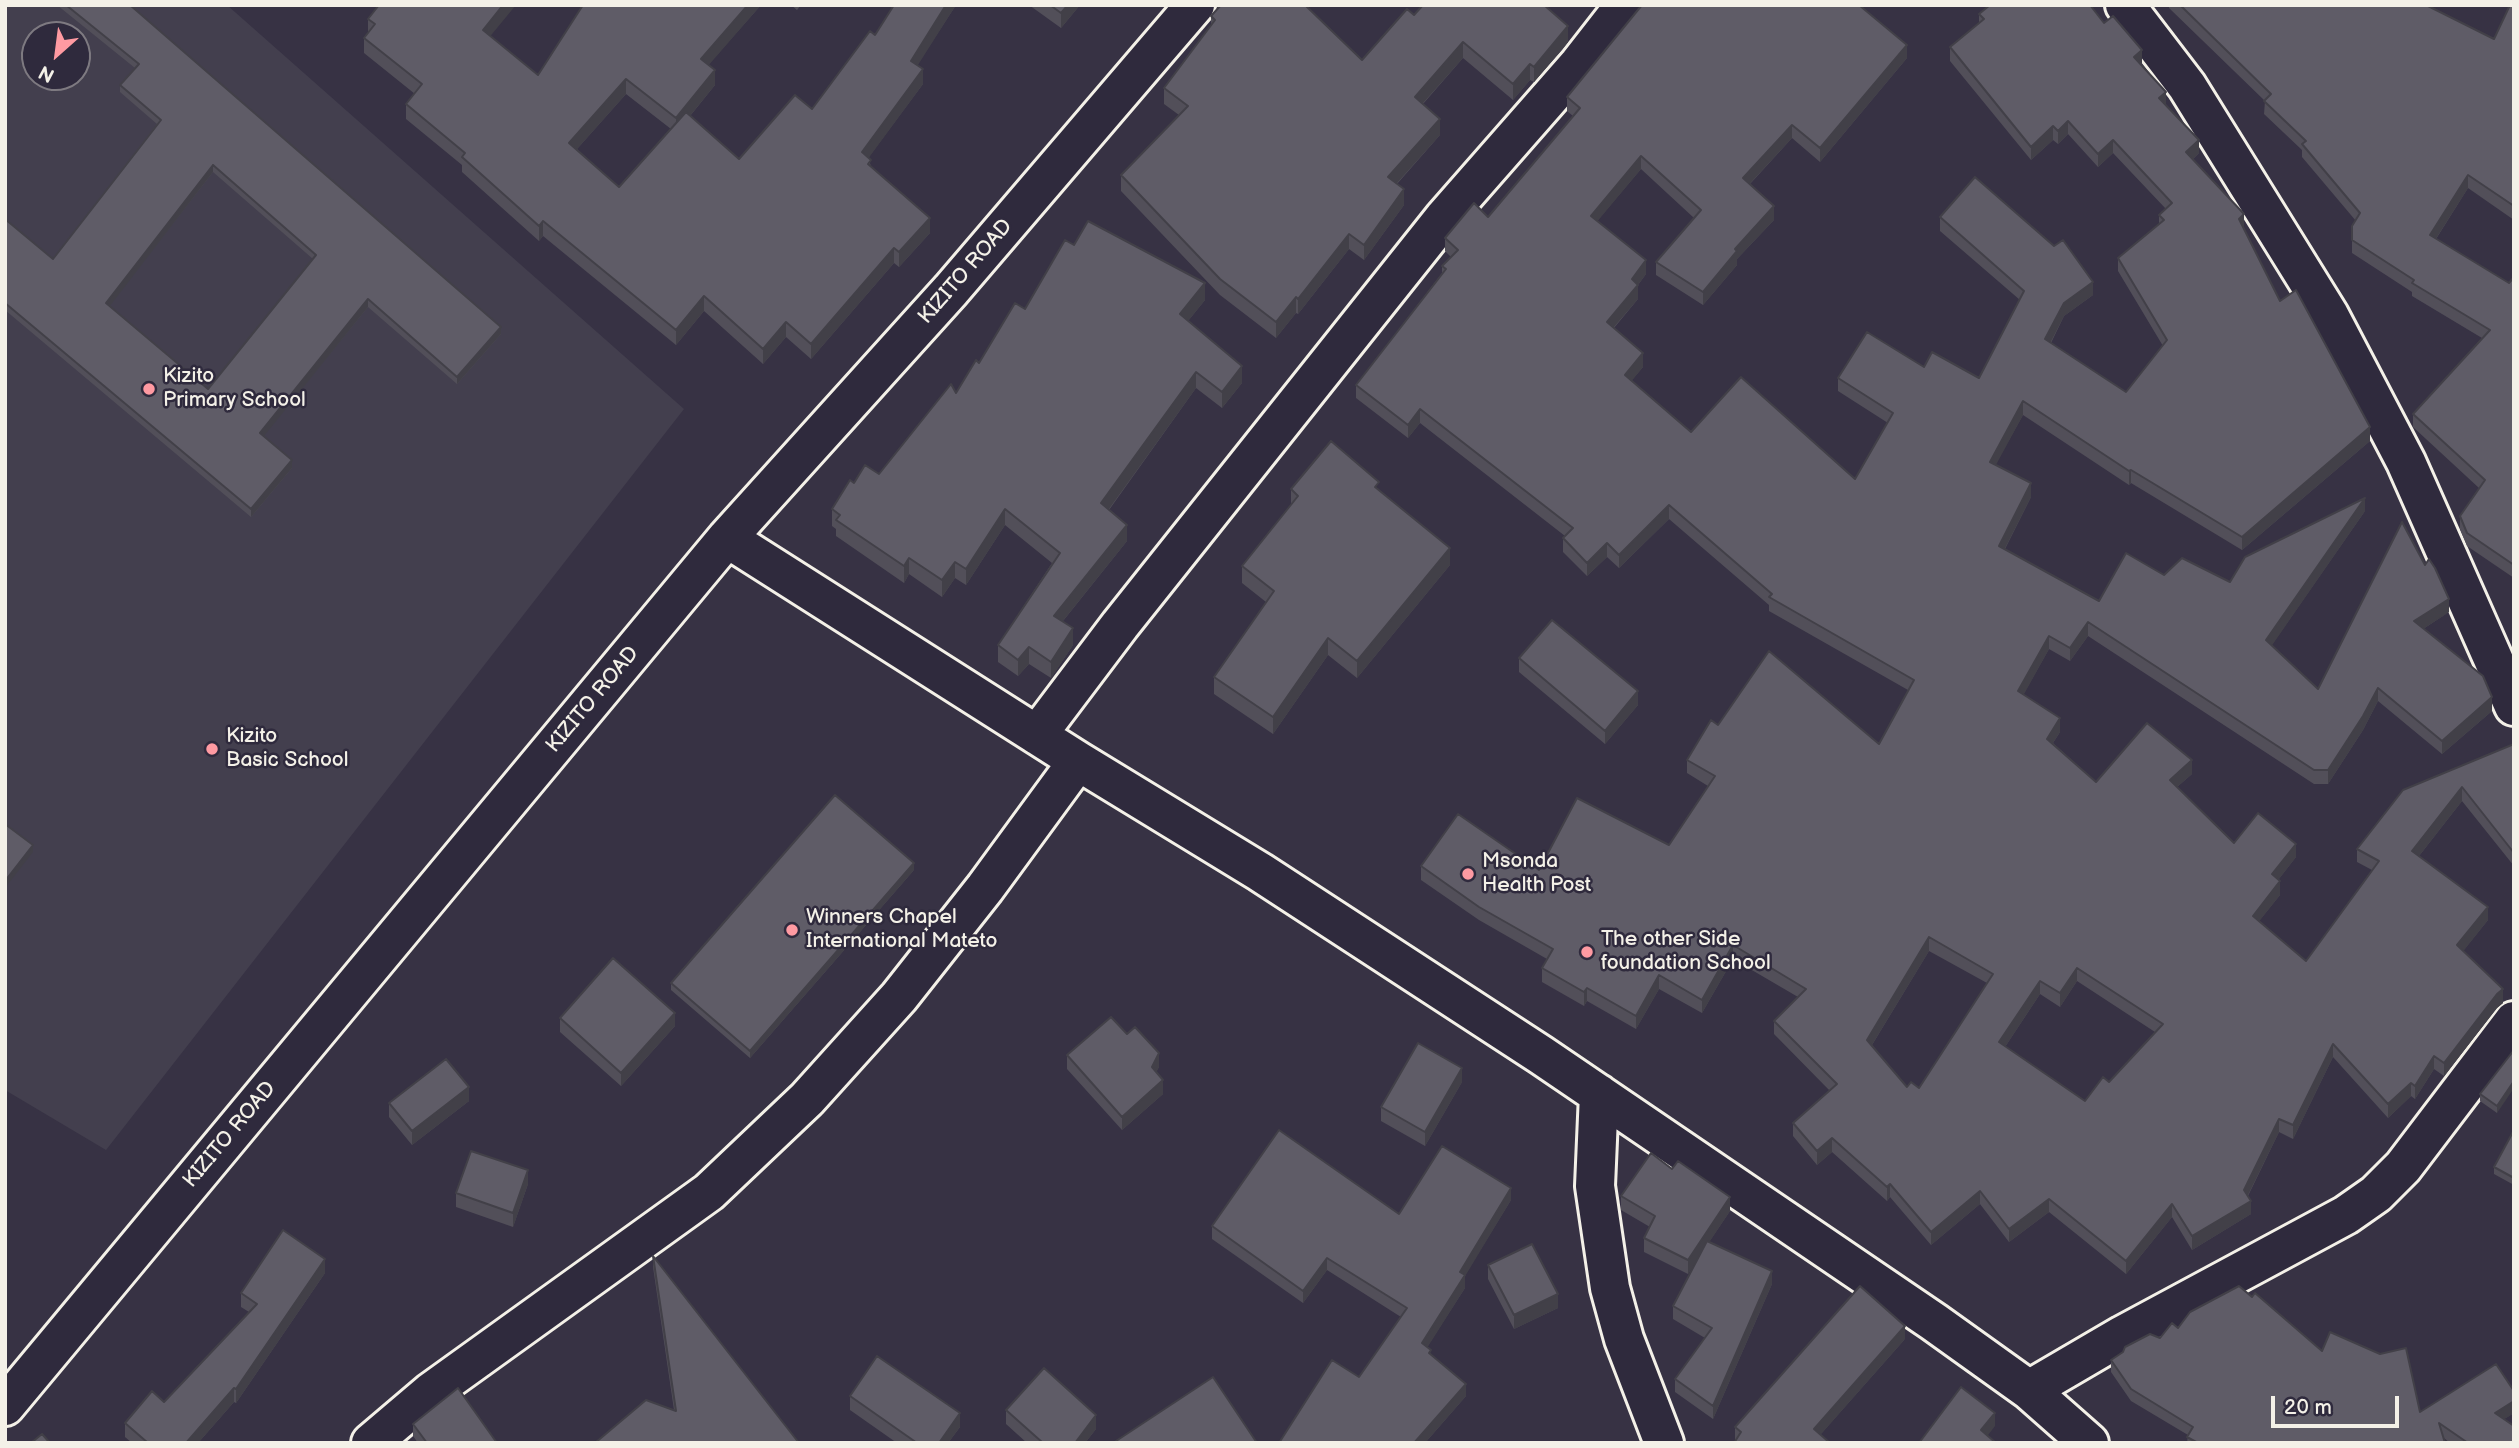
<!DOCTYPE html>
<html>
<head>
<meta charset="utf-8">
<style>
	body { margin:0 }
	#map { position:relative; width:2519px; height:1448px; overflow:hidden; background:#373244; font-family:"Balsamiq Sans",sans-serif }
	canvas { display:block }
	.frame { position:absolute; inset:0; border:7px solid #f4f1e8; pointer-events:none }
	.north { position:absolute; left:21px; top:21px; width:70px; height:70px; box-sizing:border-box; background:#2f2a3d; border:2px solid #7e7a81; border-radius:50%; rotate:208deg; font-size:19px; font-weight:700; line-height:28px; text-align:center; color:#f4f1e8 }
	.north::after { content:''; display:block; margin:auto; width:24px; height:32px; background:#ff9aa2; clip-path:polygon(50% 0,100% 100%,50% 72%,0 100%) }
	.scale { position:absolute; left:2271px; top:1396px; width:128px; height:32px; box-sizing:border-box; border:4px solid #f4f1e8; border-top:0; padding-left:9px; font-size:21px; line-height:24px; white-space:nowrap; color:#f4f1e8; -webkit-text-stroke:5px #2f2a3d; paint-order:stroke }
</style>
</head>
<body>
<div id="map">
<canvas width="2519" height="1448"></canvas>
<div class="frame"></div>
<div class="north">N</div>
<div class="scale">20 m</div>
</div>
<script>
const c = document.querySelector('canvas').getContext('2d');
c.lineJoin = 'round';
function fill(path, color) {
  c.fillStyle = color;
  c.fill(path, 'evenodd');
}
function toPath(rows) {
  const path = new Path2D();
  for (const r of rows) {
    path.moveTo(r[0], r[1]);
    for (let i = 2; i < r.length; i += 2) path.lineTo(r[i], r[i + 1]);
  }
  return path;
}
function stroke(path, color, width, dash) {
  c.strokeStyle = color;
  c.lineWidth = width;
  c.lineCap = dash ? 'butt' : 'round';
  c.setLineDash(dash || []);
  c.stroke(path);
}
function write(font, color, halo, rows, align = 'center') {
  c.font = font + ' "Balsamiq Sans",sans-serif';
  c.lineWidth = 5;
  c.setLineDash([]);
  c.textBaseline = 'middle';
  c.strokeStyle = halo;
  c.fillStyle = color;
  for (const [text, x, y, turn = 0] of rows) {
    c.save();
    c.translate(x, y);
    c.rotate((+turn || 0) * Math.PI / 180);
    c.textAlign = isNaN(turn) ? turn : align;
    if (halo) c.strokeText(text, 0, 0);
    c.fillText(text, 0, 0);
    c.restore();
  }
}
fill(toPath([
	[5,5,227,5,684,409,106,1150,5,1090],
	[35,35,77,35,77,77,35,77]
]), '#433f4e');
const street = toPath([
	[2125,5,2187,86,2329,315,2406,462,2514,706],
	[727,538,1078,761,1260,872,1541,1055,1934,1322,2029,1390,2089,1443],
	[1037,735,1120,625,1444,218,1579,64,1625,5],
	[1599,1094,1595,1186,1610,1288,1624,1339,1664,1443],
	[2029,1390,2123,1335,2346,1215,2376,1194,2403,1167,2514,1021],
	[5,1406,727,538,951,290,1195,5],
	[371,1443,431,1392,709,1192,807,1099,899,997,985,888,1078,761]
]);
stroke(street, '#f4f1e8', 44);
stroke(street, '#2f2a3d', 38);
fill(toPath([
	[57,5,130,5,501,334,457,384,368,307,263,436,292,468,251,517,5,310,5,219,53,259,157,124,120,92,120,85,135,68],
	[213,172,313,259,208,389,109,306],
	[761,5,708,65,715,85,690,116,739,159,812,109,875,35,894,5,956,5,917,65,923,84,868,158,871,166,930,233,899,267,894,263,811,359,786,337,763,364,704,311,676,345,543,236,539,241,462,172,462,165,406,119,406,104,415,94,364,53,364,38,368,33,368,19,490,36,538,75],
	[626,94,671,129,619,187,577,149],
	[791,5,801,5,797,10],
	[1029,5,1080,5,1061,28],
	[2169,5,2431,5,2430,7,2494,39,2514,5,2514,220,2468,188,2436,239,2509,283,2514,277,2514,578,2467,546,2460,529,2460,516,2479,488,2413,427,2413,414,2482,338,2412,296,2412,292,2352,253,2352,226,2356,221,2302,157,2302,150,2264,114,2265,101,2169,8],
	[1979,14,2104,23,2142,64,2141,65,2166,105,2199,153,2192,160,2244,228,2280,301,2370,441,2242,550,2131,483,2129,485,2023,415,1995,465,2031,497,2005,549,2099,601,2164,575,2230,582,2365,511,2271,646,2318,689,2449,612,2423,629,2492,711,2442,754,2378,701,2363,730,2328,784,2314,784,2088,636,2070,661,2049,649,2023,695,2060,732,2053,743,2096,782,2192,774,2177,787,2234,843,2296,857,2278,880,2280,895,2259,921,2306,961,2372,870,2357,862,2357,849,2514,744,2514,866,2462,801,2419,856,2488,920,2463,951,2503,1003,2497,1008,2444,1076,2434,1069,2415,1099,2411,1096,2388,1118,2333,1057,2293,1139,2279,1132,2248,1196,2251,1214,2192,1250,2172,1217,2126,1274,2049,1212,2009,1242,1980,1204,1931,1245,1890,1197,1887,1201,1832,1152,1817,1165,1793,1136,1793,1123,1830,1091,1774,1034,1774,1021,1798,997,1733,959,1702,1013,1659,989,1636,1029,1587,1001,1584,1006,1542,982,1542,968,1547,959,1479,920,1421,880,1421,866,1539,870,1669,845,1708,786,1687,773,1687,760,1718,725,1879,744,1908,690,1769,611,1769,605,1669,519,1619,568,1607,557,1587,576,1563,552,1563,538,1565,536,1420,423,1408,438,1356,398,1356,385,1442,273,1442,266,1451,257,1445,251,1445,238,1488,217,1573,116,1567,111,1567,97,1907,58,1820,162,1792,138,1750,184,1774,220,1737,259,1737,265,1703,305,1656,275,1656,262,1694,218,1641,169,1597,221,1646,274,1638,285,1638,299,1614,328,1643,367,1631,381,1691,432,1855,479,1888,423,1838,391,1838,378,1924,367,1979,378,2020,300,1940,231,1940,217,2093,295,2064,316,2051,343,2126,392,2163,346,2118,271,2118,258,2159,224,2159,215,2166,209,2113,153,2098,167,2068,134,2058,144,2053,140,2031,160,1950,61,1950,47,1979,23],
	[1929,951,1987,983,1919,1088,1907,1087,1872,1045],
	[2077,981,2155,1032,2109,1082,2085,1101,2005,1047,2040,994,2060,1007],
	[1414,15,1568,42,1534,82,1530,80,1513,100,1463,58,1423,104,1440,135,1397,184,1404,205,1364,260,1349,249,1298,314,1296,313,1276,338,1220,295,1121,191,1121,175,1179,115,1164,104,1164,88,1211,27,1211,16,1362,60],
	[1074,245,1205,300,1188,321,1242,383,1222,408,1196,388,1109,510,1127,541,1063,621,1073,645,1051,678,1029,664,1018,676,998,662,998,645,1052,563,1005,525,966,585,955,578,942,597,909,574,904,583,836,536,836,529,832,526,832,509,854,483,879,474,956,393,979,363,1025,309],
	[1291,489,1379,490,1450,565,1357,678,1328,655,1273,734,1214,694,1214,677,1266,602,1242,583,1242,566,1291,505],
	[1519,658,1638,705,1605,744,1519,672],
	[914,870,750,1058,671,990,671,983],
	[560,1018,675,1026,621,1086,560,1032],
	[2514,1050,2497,1113,2480,1101,2480,1094],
	[1067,1055,1159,1067,1156,1072,1163,1094,1122,1130,1067,1069],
	[1462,1082,1425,1146,1381,1121,1381,1107],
	[469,1101,412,1145,389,1117,389,1103],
	[2514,1130,2514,1185,2494,1174,2494,1167],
	[528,1184,513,1227,456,1207,456,1193],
	[1621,1196,1730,1211,1709,1242,1772,1284,1713,1419,1675,1392,1675,1379,1705,1338,1673,1319,1673,1306,1697,1260,1688,1274,1644,1252,1644,1238,1650,1227,1621,1210],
	[1511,1200,1465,1275,1465,1288,1427,1347,1431,1354,1466,1396,1425,1443,1279,1443,1359,1377,1401,1317,1327,1270,1303,1303,1212,1239,1212,1226,1399,1214],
	[653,1256,799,1443,674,1410,653,1267],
	[1488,1265,1558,1308,1514,1329,1488,1279],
	[325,1273,236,1403,234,1402,198,1443,132,1443,125,1437,125,1423,164,1402,249,1312,241,1307,241,1293],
	[2252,1297,2322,1351,2420,1412,2514,1391,2514,1413,2504,1419,2514,1443,2450,1443,2444,1438,2445,1443,2187,1443,2188,1435,2131,1401,2111,1372,2111,1360,2160,1338,2178,1328],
	[1905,1339,1820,1435,1735,1440,1735,1427],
	[850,1396,960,1427,948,1443,897,1443,850,1410],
	[1006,1410,1096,1429,1085,1443,1027,1443,1006,1424],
	[413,1424,497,1443,418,1443,413,1436]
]), '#524f59');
fill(toPath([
	[503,5,516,5,483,45,483,30],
	[748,5,761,5,701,74,701,59],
	[946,5,956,5,911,76,911,61],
	[1068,5,1080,5,1061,28,1061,13],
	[1568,26,1568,42,1534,82,1534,67],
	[1463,42,1463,58,1415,112,1415,97],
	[1907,45,1907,58,1820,162,1820,148],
	[2142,50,2142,64,2134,70,2134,57],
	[1530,64,1530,80,1513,100,1513,84],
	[923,69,923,84,862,167,862,152],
	[715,70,715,85,676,133,676,118],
	[626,79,626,94,569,158,569,143],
	[2166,92,2166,105,2159,98],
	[1440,119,1440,135,1388,193,1388,177],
	[2068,121,2068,134,2058,144,2058,131],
	[1792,125,1792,138,1743,191,1743,178],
	[2053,126,2053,140,2031,160,2031,147],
	[2113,140,2113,153,2098,167,2098,154],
	[2199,140,2199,153,2186,166,2186,152],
	[1641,156,1641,169,1591,229,1591,216],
	[213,165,213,172,106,311,106,303],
	[2468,175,2468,188,2430,248,2430,235],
	[1404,189,1404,205,1364,260,1364,245],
	[1774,206,1774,220,1737,259,1737,265,1703,305,1703,292,1735,249],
	[2244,214,2244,228,2239,219],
	[930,218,930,233,899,267,899,252],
	[543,221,543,236,539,241,539,226],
	[1349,234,1349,249,1298,314,1298,299],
	[894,248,894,263,811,359,811,344],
	[1646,260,1646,274,1632,293,1632,279],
	[2093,282,2093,295,2064,316,2045,353,2045,339,2064,303],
	[1205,283,1205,300,1180,331,1180,314],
	[1638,285,1638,299,1607,335,1607,322],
	[704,296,704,311,676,345,676,330],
	[1296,297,1296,313,1276,338,1276,322],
	[368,299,368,307,260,441,260,433],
	[786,322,786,337,763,364,763,349],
	[501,327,501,334,457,384,457,377],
	[1643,353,1643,367,1625,389,1625,375],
	[1242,366,1242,383,1222,408,1222,392],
	[1196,372,1196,388,1101,520,1101,503],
	[2023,401,2023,415,1990,476,1990,462],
	[1420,409,1420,423,1408,438,1408,425],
	[2370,427,2370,441,2242,550,2242,537],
	[292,460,292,468,251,517,251,509],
	[2131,470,2131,483,2129,485,2129,471],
	[2031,483,2031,497,1999,560,1999,546],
	[2365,498,2365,511,2266,654,2266,640],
	[1669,505,1669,519,1619,568,1619,555],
	[1005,509,1005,525,966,585,966,569],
	[1127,525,1127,541,1054,632,1054,616],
	[1607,543,1607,557,1587,576,1587,563],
	[1450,548,1450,565,1357,678,1357,661],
	[909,558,909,574,904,583,904,566],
	[955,562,955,578,942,597,942,580],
	[2449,599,2449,612,2414,635,2414,621],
	[2088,622,2088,636,2070,661,2070,648],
	[1073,628,1073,645,1051,678,1051,662],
	[2049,636,2049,649,2018,705,2018,691],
	[1328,638,1328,655,1273,734,1273,717],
	[1029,647,1029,664,1018,676,1018,660],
	[2378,688,2378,701,2363,730,2328,784,2328,770],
	[1638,691,1638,705,1605,744,1605,731],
	[2492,697,2492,711,2442,754,2442,741],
	[2060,718,2060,732,2047,752,2047,739],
	[2192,760,2192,774,2170,793,2170,780],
	[2462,787,2462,801,2412,865,2412,851],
	[2296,844,2296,857,2272,888,2272,874],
	[33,845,33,852,5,888,5,881],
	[914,863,914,870,750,1058,750,1051],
	[2280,881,2280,895,2253,929,2253,916],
	[2488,907,2488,920,2457,959,2457,945],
	[1929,937,1929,951,1867,1053,1867,1040],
	[1733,945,1733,959,1702,1013,1702,1000],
	[2077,968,2077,981,2060,1007,2060,993],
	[1659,975,1659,989,1636,1029,1636,1016],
	[2040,981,2040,994,1999,1056,1999,1042],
	[1587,988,1587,1001,1584,1006,1584,992],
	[2503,989,2503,1003,2497,1008,2444,1076,2444,1063,2497,994],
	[675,1013,675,1026,621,1086,621,1073],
	[2333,1044,2333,1057,2293,1139,2293,1125],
	[1159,1053,1159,1067,1152,1081,1152,1067],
	[2434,1056,2434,1069,2415,1099,2415,1086],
	[1462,1068,1462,1082,1425,1146,1425,1132],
	[1163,1080,1163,1094,1122,1130,1122,1117],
	[2514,1081,2514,1088,2497,1113,2497,1106],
	[2411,1083,2411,1096,2388,1118,2388,1104],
	[469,1087,469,1101,412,1145,412,1131],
	[2279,1119,2279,1132,2244,1203,2244,1190],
	[1832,1138,1832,1152,1817,1165,1817,1151],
	[528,1170,528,1184,513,1227,513,1213],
	[1890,1184,1890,1197,1887,1201,1887,1187],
	[1511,1188,1511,1200,1464,1278,1465,1275,1465,1288,1422,1356,1422,1343,1460,1272],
	[1980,1191,1980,1204,1931,1245,1931,1232],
	[1730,1197,1730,1211,1688,1274,1688,1260],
	[2049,1199,2049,1212,2009,1242,2009,1229],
	[2251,1201,2251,1214,2192,1250,2192,1236],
	[2172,1204,2172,1217,2126,1274,2126,1261],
	[1327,1258,1327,1270,1303,1303,1303,1291],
	[325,1259,325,1273,236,1403,236,1389],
	[1772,1271,1772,1284,1713,1419,1713,1406],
	[1558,1294,1558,1308,1514,1329,1514,1315],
	[1905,1326,1905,1339,1814,1442,1814,1429],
	[1466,1384,1466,1396,1425,1443,1414,1443],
	[234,1388,234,1402,198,1443,186,1443],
	[2514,1401,2514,1413,2495,1425,2495,1413],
	[960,1413,960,1427,948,1443,939,1443],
	[1995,1413,1995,1426,1982,1443,1981,1430],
	[1096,1415,1096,1429,1085,1443,1075,1443]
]), '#424048');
const building = toPath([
	[66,5,130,5,501,327,457,377,368,299,260,433,292,460,251,509,5,303,5,219,53,259,161,120,120,85,139,64,66,5],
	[213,165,316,255,208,389,106,303,213,165],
	[379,5,503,5,483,30,538,75,583,5,748,5,701,59,715,70,676,118,626,79,569,143,619,187,686,112,739,159,795,95,812,109,870,31,875,35,894,5,946,5,911,61,923,69,862,152,871,160,868,164,930,218,899,252,894,248,811,344,786,322,763,349,704,296,676,330,543,221,539,226,462,157,465,153,406,104,422,84,364,38,375,24,368,19,379,5],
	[1050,5,1068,5,1061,13,1050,5],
	[1221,5,1305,5,1362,60,1407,9,1414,15,1423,5,1544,5,1568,26,1534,67,1530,64,1513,84,1463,42,1415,97,1440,119,1388,177,1404,189,1364,245,1349,234,1298,299,1296,297,1276,322,1220,279,1121,175,1188,106,1164,88,1215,20,1211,16,1221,5],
	[1642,5,1859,5,1907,45,1820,148,1792,125,1743,178,1774,206,1735,249,1737,251,1703,292,1656,262,1701,210,1641,156,1591,216,1646,260,1632,279,1638,285,1607,322,1643,353,1625,375,1691,432,1741,377,1855,479,1893,413,1838,378,1867,332,1924,367,1932,352,1979,378,2024,291,1940,217,1975,177,2054,246,2063,240,2093,282,2064,303,2045,339,2126,392,2167,340,2118,258,2164,220,2159,215,2172,203,2113,140,2098,154,2068,121,2058,131,2053,126,2031,147,1950,47,1984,19,1979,14,1990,5,2090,5,2104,23,2113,16,2142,50,2134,57,2166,92,2159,98,2199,140,2186,152,2244,214,2239,219,2280,301,2296,290,2370,427,2242,537,2131,470,2129,471,2023,401,1990,462,2031,483,1999,546,2099,601,2126,553,2164,575,2182,558,2230,582,2245,557,2365,498,2266,640,2318,689,2402,522,2425,565,2429,559,2435,568,2449,599,2414,621,2483,676,2492,697,2442,741,2378,688,2363,716,2328,770,2314,770,2088,622,2070,648,2049,636,2018,691,2060,718,2047,739,2096,782,2147,723,2192,760,2170,780,2234,843,2258,813,2296,844,2272,874,2280,881,2253,916,2306,961,2379,861,2357,849,2403,790,2514,744,2514,853,2462,787,2412,851,2488,907,2457,945,2503,989,2497,994,2444,1063,2434,1056,2415,1086,2411,1083,2388,1104,2333,1044,2293,1125,2279,1119,2244,1190,2251,1201,2192,1236,2172,1204,2126,1261,2049,1199,2009,1229,1980,1191,1931,1232,1890,1184,1887,1187,1832,1138,1817,1151,1793,1123,1837,1084,1774,1021,1806,989,1733,945,1702,1000,1659,975,1636,1016,1587,988,1584,992,1542,968,1553,949,1479,907,1421,866,1458,814,1539,870,1577,798,1669,845,1715,776,1687,760,1711,720,1718,725,1769,651,1879,744,1914,680,1769,597,1772,594,1669,505,1619,555,1607,543,1587,563,1563,538,1573,528,1420,409,1408,425,1356,385,1446,269,1442,266,1458,250,1445,238,1474,203,1488,217,1580,108,1567,97,1642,5],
	[1929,937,1993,974,1919,1088,1911,1082,1907,1087,1867,1040,1929,937],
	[2077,968,2163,1024,2109,1082,2103,1077,2085,1101,1999,1042,2040,981,2060,993,2077,968],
	[2180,5,2426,5,2494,39,2510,5,2514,5,2514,206,2468,175,2430,235,2509,283,2514,277,2514,565,2467,533,2460,516,2485,480,2413,414,2490,330,2412,283,2414,280,2352,240,2352,226,2360,213,2302,144,2306,141,2264,101,2271,94,2180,5],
	[1088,221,1205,283,1180,314,1242,366,1222,392,1196,372,1101,503,1127,525,1054,616,1073,628,1051,662,1029,647,1018,660,998,645,1060,553,1005,509,966,569,955,562,942,580,909,558,904,566,836,520,840,515,832,509,850,480,854,483,865,465,879,474,951,384,956,393,976,360,979,363,1015,303,1025,309,1065,240,1074,245,1088,221],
	[1331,441,1379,482,1375,487,1450,548,1357,661,1328,638,1273,717,1214,677,1274,591,1242,566,1298,496,1291,489,1331,441],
	[1552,620,1638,691,1605,731,1519,658,1552,620],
	[835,795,914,863,750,1051,671,983,835,795],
	[5,824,33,845,5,881,5,824],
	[613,958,675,1013,621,1073,560,1018,613,958],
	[1111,1017,1127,1034,1135,1027,1159,1053,1152,1067,1163,1080,1122,1117,1067,1055,1111,1017],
	[1418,1043,1462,1068,1425,1132,1381,1107,1418,1043],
	[2514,1050,2514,1081,2497,1106,2480,1094,2514,1050],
	[446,1059,469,1087,412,1131,389,1103,446,1059],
	[1279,1130,1399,1214,1442,1146,1511,1188,1460,1272,1465,1275,1422,1343,1431,1350,1429,1353,1466,1384,1414,1443,1279,1443,1332,1360,1359,1377,1407,1308,1327,1258,1303,1291,1212,1226,1279,1130],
	[2514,1130,2514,1178,2494,1167,2514,1130],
	[471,1151,528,1170,513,1213,456,1193,471,1151],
	[1651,1153,1672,1169,1678,1161,1730,1197,1688,1260,1644,1238,1655,1216,1621,1196,1651,1153],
	[283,1230,325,1259,236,1389,234,1388,186,1443,148,1443,125,1423,152,1391,164,1402,257,1304,241,1293,283,1230],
	[1707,1241,1772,1271,1713,1406,1675,1379,1712,1328,1673,1306,1707,1241],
	[1532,1244,1558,1294,1514,1315,1488,1265,1532,1244],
	[653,1256,799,1443,595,1443,646,1400,676,1411,653,1256],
	[1860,1286,1905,1326,1814,1429,1830,1443,1734,1443,1741,1432,1735,1427,1860,1286],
	[2239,1286,2252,1297,2255,1293,2322,1351,2330,1332,2380,1354,2406,1348,2420,1412,2496,1364,2514,1391,2514,1401,2495,1413,2514,1426,2514,1443,2468,1443,2439,1423,2445,1443,2198,1443,2187,1437,2193,1427,2131,1389,2111,1360,2123,1352,2125,1347,2150,1334,2160,1338,2172,1323,2178,1328,2190,1312,2239,1286],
	[877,1356,960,1413,939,1443,917,1443,850,1396,877,1356],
	[1044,1368,1096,1415,1075,1443,1043,1443,1006,1410,1044,1368],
	[1213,1377,1257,1443,1113,1443,1213,1377],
	[1961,1387,1995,1413,1981,1430,1996,1443,1919,1443,1961,1387],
	[458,1388,497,1443,427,1443,413,1424,458,1388],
	[42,1434,50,1443,31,1443,42,1434]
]);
fill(building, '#5f5c67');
stroke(building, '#424048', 2);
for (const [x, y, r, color] of [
	[149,389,7,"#ff9aa2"],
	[212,749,7,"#ff9aa2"],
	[1468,874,7,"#ff9aa2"],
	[792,930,7,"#ff9aa2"],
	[1587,952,7,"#ff9aa2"]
]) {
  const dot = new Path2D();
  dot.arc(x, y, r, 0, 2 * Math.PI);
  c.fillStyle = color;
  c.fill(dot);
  stroke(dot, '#2f2a3d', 2.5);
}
write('21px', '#f4f1e8', '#2f2a3d', [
	["KIZITO ROAD",966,272,-49],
	["KIZITO ROAD",593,700,-50],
	["KIZITO ROAD",230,1135,-50]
]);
write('21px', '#f4f1e8', '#2f2a3d', [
	["Kizito",163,377],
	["Primary School",163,401],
	["Kizito",226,737],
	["Basic School",226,761],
	["Msonda",1482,862],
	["Health Post",1482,886],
	["Winners Chapel",806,918],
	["International Mateto",806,942],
	["The other Side",1601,940],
	["foundation School",1601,964]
], 'left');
</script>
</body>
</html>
